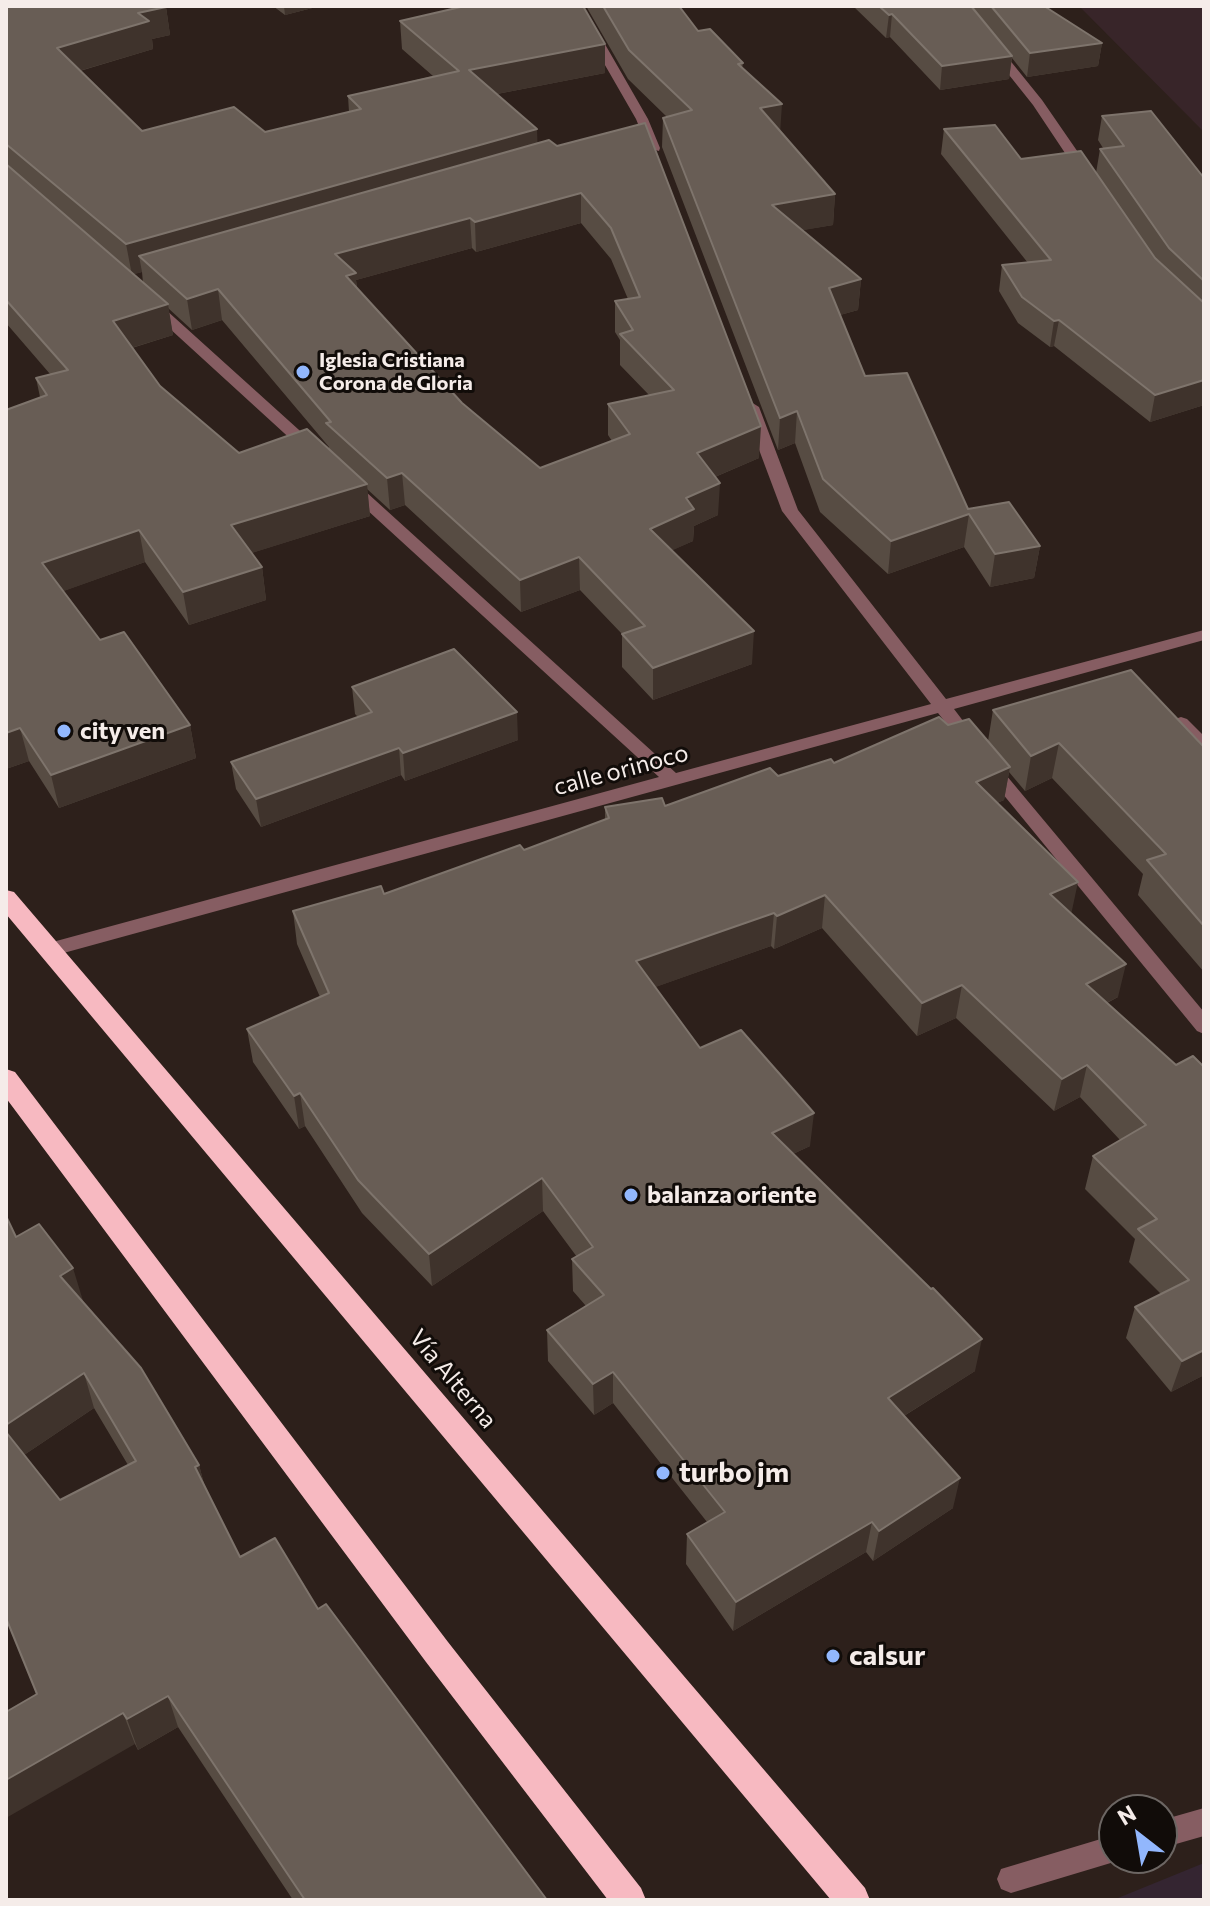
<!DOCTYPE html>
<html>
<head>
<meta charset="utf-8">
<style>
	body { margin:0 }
	#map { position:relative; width:1210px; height:1906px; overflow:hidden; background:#2d201b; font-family:Commissioner,sans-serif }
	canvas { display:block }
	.frame { position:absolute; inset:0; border:8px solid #f5ece9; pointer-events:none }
	.north { position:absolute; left:1098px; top:1794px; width:80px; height:80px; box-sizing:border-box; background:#110c09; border:2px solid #6c6663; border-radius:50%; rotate:329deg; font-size:22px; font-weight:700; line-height:32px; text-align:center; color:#f5ece9 }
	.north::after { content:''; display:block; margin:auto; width:28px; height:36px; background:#92b7fd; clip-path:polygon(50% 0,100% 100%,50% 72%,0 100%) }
</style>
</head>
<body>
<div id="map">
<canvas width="1210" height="1906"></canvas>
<div class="frame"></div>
<div class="north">N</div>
</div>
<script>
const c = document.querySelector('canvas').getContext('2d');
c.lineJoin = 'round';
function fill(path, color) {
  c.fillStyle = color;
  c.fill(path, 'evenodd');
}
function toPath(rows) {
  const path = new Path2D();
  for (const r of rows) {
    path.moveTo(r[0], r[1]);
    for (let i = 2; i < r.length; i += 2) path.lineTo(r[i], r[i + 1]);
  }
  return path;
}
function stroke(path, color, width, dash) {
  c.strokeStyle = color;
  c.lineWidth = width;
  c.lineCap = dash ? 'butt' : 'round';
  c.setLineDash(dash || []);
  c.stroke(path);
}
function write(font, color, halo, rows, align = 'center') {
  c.font = font + ' Commissioner,sans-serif';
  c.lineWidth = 6;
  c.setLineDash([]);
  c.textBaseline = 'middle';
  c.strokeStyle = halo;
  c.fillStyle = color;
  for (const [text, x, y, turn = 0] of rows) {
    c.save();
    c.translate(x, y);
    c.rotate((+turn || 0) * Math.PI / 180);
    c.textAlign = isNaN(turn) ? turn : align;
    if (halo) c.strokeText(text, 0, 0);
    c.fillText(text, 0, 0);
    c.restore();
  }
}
fill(toPath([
	[1079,6,1204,6,1204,132]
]), '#382529');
fill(toPath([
	[1204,1863,1204,1900,1113,1900]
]), '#342531');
fill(toPath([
	[1181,717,1187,719,1204,736,1204,753,1198,751,1175,727,1172,723,1175,719,1181,717]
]), '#865d62');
fill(toPath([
	[571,6,583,6,648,119,660,148,659,151,648,148,636,119,571,6],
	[954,6,966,6,1042,100,1093,174,1091,177,1081,177,1033,105,954,6],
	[150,299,155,300,319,448,319,454,307,454,145,306,145,300,150,299],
	[751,402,759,407,798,510,946,699,1204,630,1204,640,954,709,979,742,976,746,964,746,938,713,49,957,42,955,39,950,42,945,49,943,659,777,342,487,342,481,354,481,676,773,931,704,782,511,743,407,751,402],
	[990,761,996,763,1204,1012,1204,1034,1197,1031,984,771,981,767,990,761],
	[1204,1808,1204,1836,1162,1848,1162,1820,1204,1808],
	[1114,1835,1114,1858,1124,1859,1011,1893,1001,1889,997,1879,1001,1869,1114,1835]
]), '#865d62');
fill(toPath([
	[6,890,14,892,865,1888,870,1900,831,1900,6,914,6,890],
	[6,1069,15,1072,448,1642,641,1888,646,1900,608,1900,426,1662,6,1098,6,1069]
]), '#f7b9c1');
fill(toPath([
	[6,6,166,7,170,35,152,39,153,49,80,71,142,131,265,132,349,112,348,96,433,76,402,49,400,21,605,73,497,94,538,143,557,146,645,123,759,458,715,477,718,515,694,526,693,541,672,550,752,664,653,700,622,667,622,634,580,590,521,612,405,505,390,510,367,489,370,516,251,553,262,567,266,600,189,625,145,562,63,591,100,640,190,725,196,758,59,808,29,761,6,769,6,410,40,397,36,378,50,374,6,323],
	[581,223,611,259,628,299,615,301,615,332,620,340,620,365,649,395,608,404,608,435,612,441,540,468,462,403,357,288,356,280,472,248,476,252],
	[142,272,143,283,133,274],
	[168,308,192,330,222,320,329,447,329,450,239,453,160,386,132,348,173,335],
	[273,6,320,6,285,15],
	[586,6,679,6,698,31,743,63,742,68,781,131,835,194,833,225,802,230,861,279,858,310,840,315,865,376,968,509,1040,546,1034,578,990,587,964,547,888,574,820,512,795,443,778,450,662,147,663,118,667,117,628,79],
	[853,6,1044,6,1102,43,1098,66,1027,77,1012,58,1009,79,940,90,890,37,886,38],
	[1102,116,1204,178,1204,405,1150,422,1054,346,1050,347,1018,323,999,291,1002,265,1028,263,941,154,944,129,1021,159,1096,173,1100,149,1103,148,1098,140],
	[352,687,518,740,405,781,401,775,261,827,236,789,231,762,358,717,355,714],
	[993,710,1204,747,1204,972,1138,895,1143,874,1052,778,1025,791,1009,772,1004,800,997,803,1071,913,1118,997,1107,1003,1176,1065,1204,1067,1204,1375,1171,1392,1126,1338,1135,1307,1161,1294,1129,1262,1135,1239,1085,1189,1093,1156,1120,1140,1080,1097,1054,1111,956,1018,917,1036,822,928,774,949,771,946,655,987,700,1048,810,1146,793,1154,975,1371,904,1416,953,1508,873,1561,866,1552,733,1631,686,1564,687,1534,707,1522,613,1403,594,1415,548,1361,547,1330,586,1306,573,1291,572,1259,577,1257,543,1211,432,1286,362,1213,305,1126,299,1129,253,1062,247,1029,320,997,297,944,293,911,384,894,524,850,605,820,605,807,665,806,778,776,834,763,948,725,988,741],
	[16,1237,84,1304,199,1465,204,1484,240,1557,318,1609,547,1900,293,1900,178,1727,138,1750,135,1744,37,1694,6,1618],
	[94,1408,128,1465,60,1500,24,1455]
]), '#574c43');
fill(toPath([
	[284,6,320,6,285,15],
	[166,7,170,35,152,39,153,49,62,76,57,48,138,13],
	[892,14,890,37,886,38,889,15],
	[1102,43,1098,66,1027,77,1030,53],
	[605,44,605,73,471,99,469,70],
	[1012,56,1009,79,940,90,942,66],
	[782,104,780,134,760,108],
	[537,129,538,158,139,256,142,272,132,275,126,244],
	[581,193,581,223,476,252,475,222],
	[835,194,833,225,770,236,772,205],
	[470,218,472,248,356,280,358,303,335,254],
	[861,279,858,310,826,319,829,288],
	[218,289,222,320,192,330,187,299],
	[168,304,173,335,118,352,113,321],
	[1059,320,1054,346,1050,347,1054,321],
	[1204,380,1204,405,1150,422,1155,395],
	[797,411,795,443,778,450,780,418],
	[761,426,759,458,696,485,697,453],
	[402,473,405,505,390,510,387,478],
	[720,483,718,515,694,526,693,541,649,561,650,529,686,498],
	[367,484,370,516,236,558,231,525],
	[969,514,964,547,888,574,891,541],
	[139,530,145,562,50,596,42,563],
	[1040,546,1034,578,990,587,995,554],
	[579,557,580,590,521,612,520,580],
	[262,567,266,600,189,625,183,592],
	[754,631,752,664,653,700,653,668],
	[517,712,518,740,405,781,403,753],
	[190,725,196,758,59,808,51,775],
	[20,728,29,761,6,769,6,733],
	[1059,743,1052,778,1025,791,1031,756],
	[399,748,401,775,261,827,256,799],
	[1010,767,1004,800,971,815,976,782],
	[1078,882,1071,915,1050,894],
	[825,895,822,928,774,949,777,916],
	[774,913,771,946,636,994,636,961],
	[1126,964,1118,997,1078,1017,1086,984],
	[962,985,956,1018,917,1036,922,1003],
	[1087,1065,1080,1097,1054,1111,1062,1079],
	[300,1093,305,1126,299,1129,294,1096],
	[814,1113,810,1146,769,1165,772,1133],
	[542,1178,543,1211,432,1286,429,1254],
	[73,1268,84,1304,60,1276],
	[982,1339,975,1371,883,1429,888,1398],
	[1204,1350,1204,1375,1171,1392,1182,1361],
	[613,1372,613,1403,594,1415,593,1384],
	[84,1373,94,1408,15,1461,6,1438,6,1425],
	[199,1465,208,1499,195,1467],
	[960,1478,953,1508,873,1561,879,1531],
	[872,1522,866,1552,733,1631,736,1602],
	[168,1696,178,1727,138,1750,127,1719],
	[123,1713,135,1744,6,1818,6,1780]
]), '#3f332c');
const building = toPath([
	[6,6,166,7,138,13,149,21,57,48,142,131,234,107,265,132,361,109,348,96,459,71,400,21,465,6,583,6,605,44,469,70,537,129,126,244,6,144,6,6],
	[603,6,679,6,698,31,710,29,743,63,738,64,782,104,760,108,835,194,772,205,861,279,829,288,865,376,907,373,968,509,1009,502,1040,546,995,554,969,514,891,541,823,479,797,411,780,418,663,118,692,110,629,50,603,6],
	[879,6,971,6,1012,56,942,66,892,14,889,15,879,6],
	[991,6,1044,6,1102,43,1030,53,991,6],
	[1151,111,1204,178,1204,281,1169,248,1100,149,1124,146,1102,116,1151,111],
	[645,123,761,426,697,453,720,483,686,498,694,509,650,529,754,631,653,668,622,634,645,626,579,557,520,580,402,473,387,478,326,423,331,422,218,289,187,299,139,256,549,140,557,146,645,123],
	[581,193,611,228,640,297,615,301,633,330,620,334,674,390,608,404,630,434,540,468,462,403,346,276,356,273,335,254,470,218,475,222,581,193],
	[995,125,1021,159,1081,151,1155,258,1204,303,1204,380,1155,395,1059,320,1054,321,1022,297,1002,265,1051,260,944,129,995,125],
	[6,164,168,304,113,321,160,386,239,453,307,429,367,484,231,525,262,567,183,592,139,530,42,563,100,640,124,632,190,725,51,775,20,728,6,733,6,410,47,395,36,378,68,370,6,300,6,164],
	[454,649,517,712,403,753,399,748,256,799,231,762,372,712,352,687,454,649],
	[1131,670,1204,747,1204,926,1147,860,1166,854,1059,743,1031,756,993,710,1131,670],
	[939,717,948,725,969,719,1010,767,976,782,1078,882,1050,894,1126,964,1086,984,1176,1065,1193,1056,1204,1067,1204,1350,1182,1361,1135,1307,1189,1280,1138,1229,1157,1219,1093,1156,1146,1125,1087,1065,1062,1079,962,985,922,1003,825,895,777,916,774,913,636,961,700,1048,741,1030,814,1113,772,1133,931,1289,933,1288,982,1339,888,1398,960,1478,879,1531,872,1522,736,1602,687,1534,725,1512,613,1372,593,1384,547,1330,604,1295,572,1259,593,1247,542,1178,429,1254,358,1180,300,1093,294,1096,247,1029,329,993,293,911,381,886,384,894,520,845,524,850,609,818,605,807,662,798,665,806,770,768,778,776,831,759,834,763,939,717],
	[6,1216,16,1237,39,1224,73,1268,60,1276,141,1368,199,1465,195,1467,240,1557,275,1538,318,1609,326,1604,547,1900,305,1900,168,1696,127,1719,123,1713,6,1780,6,1712,37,1694,6,1618,6,1432,60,1500,136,1461,84,1373,6,1425,6,1216]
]);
fill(building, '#685d55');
stroke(building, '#7e746c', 2);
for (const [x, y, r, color] of [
	[303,372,8,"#92b7fd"],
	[64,731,8,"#92b7fd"],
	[631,1195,8,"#92b7fd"],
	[663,1473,8,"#92b7fd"],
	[833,1656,8,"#92b7fd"]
]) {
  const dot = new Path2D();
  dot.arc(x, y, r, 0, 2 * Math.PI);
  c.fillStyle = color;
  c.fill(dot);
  stroke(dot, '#110c09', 3);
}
write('bold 20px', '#f5ece9', '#110c09', [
	["Iglesia Cristiana",319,360],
	["Corona de Gloria",319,383]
], 'left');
write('bold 24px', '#f5ece9', '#110c09', [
	["city ven",80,731],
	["balanza oriente",647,1195]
], 'left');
write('24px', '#f5ece9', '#110c09', [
	["calle orinoco",621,770,-15],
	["Vía Alterna",453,1379,50]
]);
write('bold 28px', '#f5ece9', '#110c09', [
	["turbo jm",679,1473],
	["calsur",849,1656]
], 'left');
</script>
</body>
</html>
